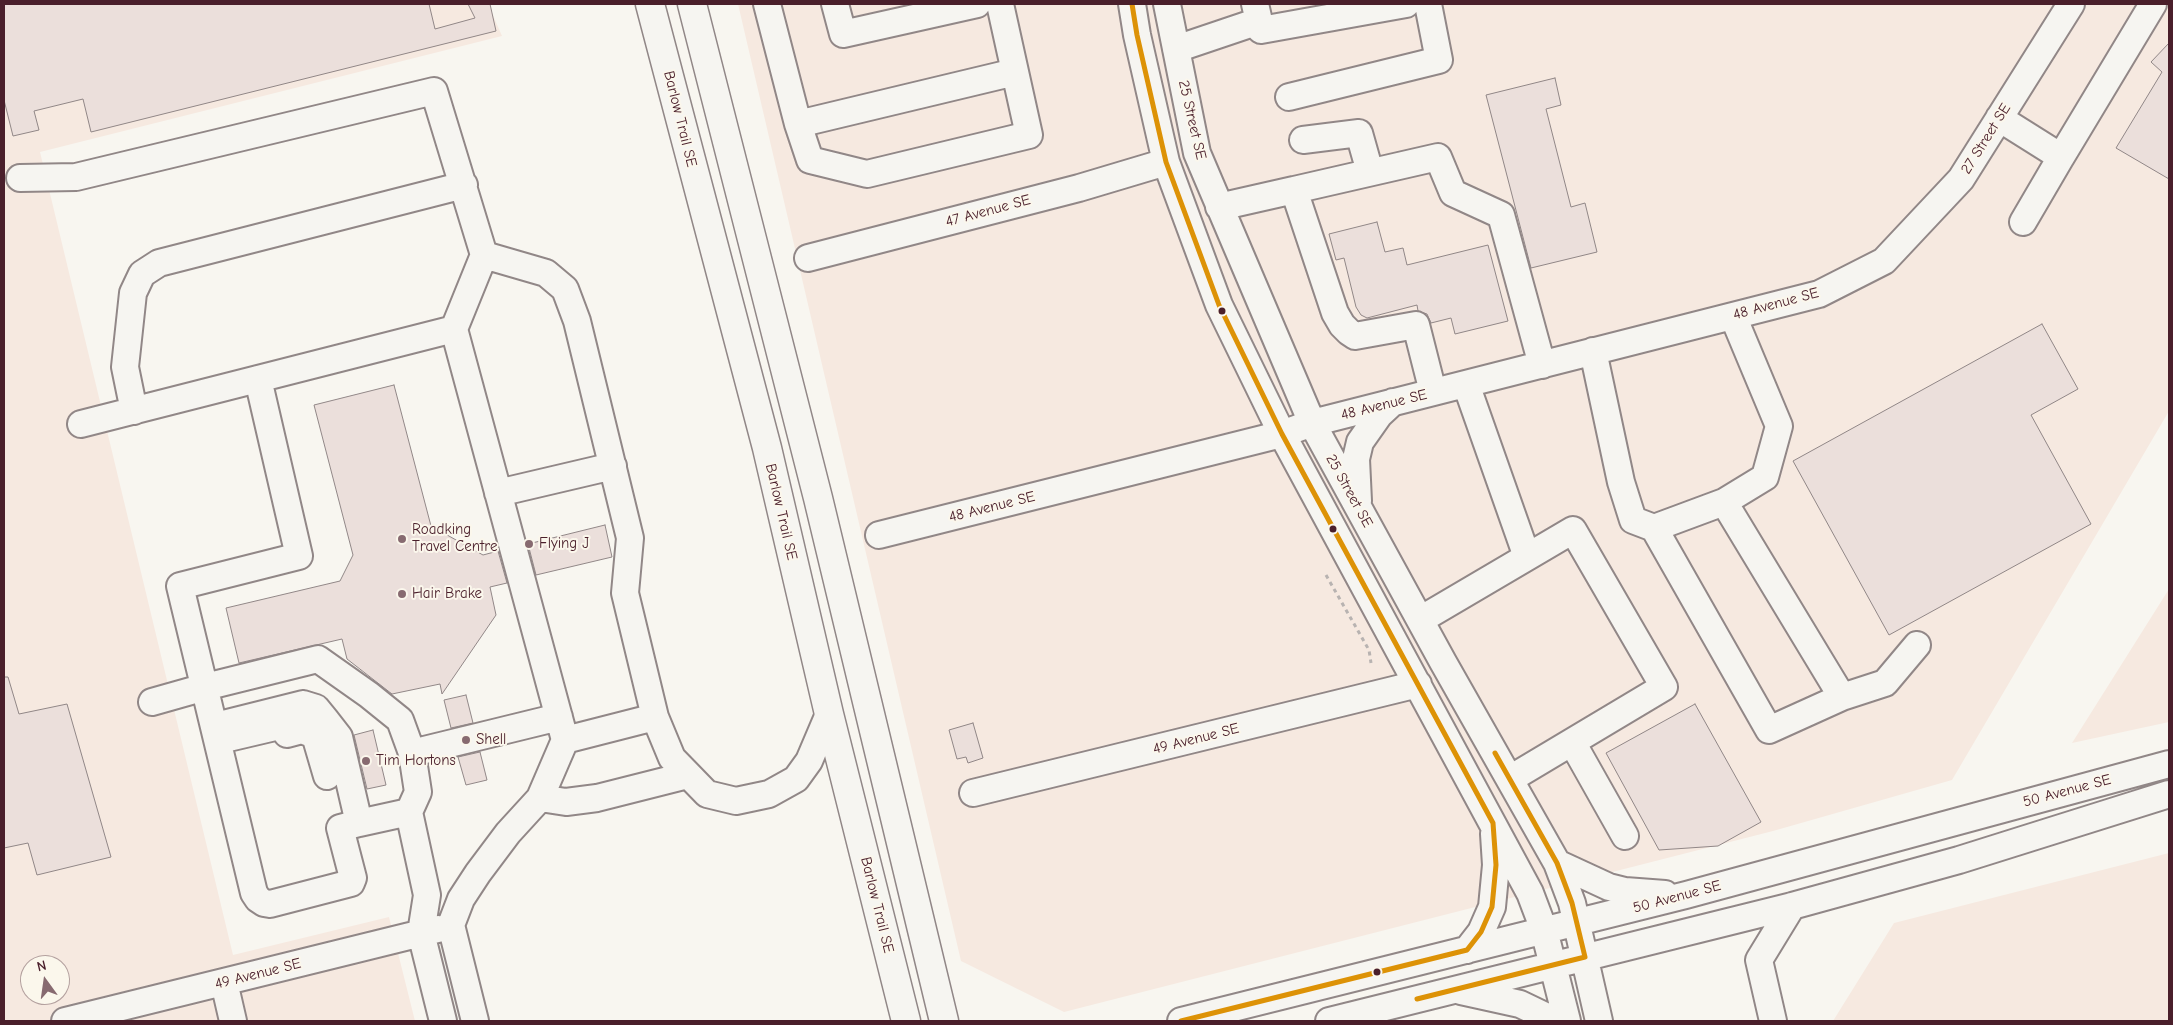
<!DOCTYPE html>
<html>
<head>
<meta charset="utf-8">
<style>
	body { margin:0 }
	#map { position:relative; width:2173px; height:1025px; overflow:hidden; background:#f8f6f0; font-family:"Comic Neue",sans-serif }
	canvas { display:block }
	.frame { position:absolute; inset:0; border:5px solid #4a1f2b; pointer-events:none }
	.north { position:absolute; left:20px; top:955px; width:50px; height:50px; box-sizing:border-box; background:#fbf7ec; border:1px solid #b4a19f; border-radius:50%; rotate:346deg; font-size:14px; font-weight:700; line-height:20px; text-align:center; color:#4a1f2b }
	.north::after { content:''; display:block; margin:auto; width:18px; height:22px; background:#876a70; clip-path:polygon(50% 0,100% 100%,50% 72%,0 100%) }
</style>
</head>
<body>
<div id="map">
<canvas width="2173" height="1025"></canvas>
<div class="frame"></div>
<div class="north">N</div>
</div>
<script>
const c = document.querySelector('canvas').getContext('2d');
c.lineJoin = 'round';
function fill(path, color) {
  c.fillStyle = color;
  c.fill(path, 'evenodd');
}
function toPath(rows) {
  const path = new Path2D();
  for (const r of rows) {
    path.moveTo(r[0], r[1]);
    for (let i = 2; i < r.length; i += 2) path.lineTo(r[i], r[i + 1]);
  }
  return path;
}
function stroke(path, color, width, dash) {
  c.strokeStyle = color;
  c.lineWidth = width;
  c.lineCap = dash ? 'butt' : 'round';
  c.setLineDash(dash || []);
  c.stroke(path);
}
function write(font, color, halo, rows, align = 'center') {
  c.font = font + ' "Comic Neue",sans-serif';
  c.lineWidth = 4;
  c.setLineDash([]);
  c.textBaseline = 'middle';
  c.strokeStyle = halo;
  c.fillStyle = color;
  for (const [text, x, y, turn = 0] of rows) {
    c.save();
    c.translate(x, y);
    c.rotate((+turn || 0) * Math.PI / 180);
    c.textAlign = isNaN(turn) ? turn : align;
    if (halo) c.strokeText(text, 0, 0);
    c.fillText(text, 0, 0);
    c.restore();
  }
}
fill(toPath([
	[4,4,488,4,502,36,40,152,233,955,389,917,415,1021,4,1021],
	[30,965,60,965,60,995,30,995],
	[738,4,2169,4,2169,411,1952,780,1773,831,1064,1012,961,961],
	[2169,589,2169,722,2072,743],
	[2169,853,2169,1021,1833,1021,1894,923]
]), '#f6e9e0');
const building = toPath([
	[4,4,429,4,435,29,475,18,468,4,490,4,496,31,91,132,83,99,34,111,39,130,13,136,4,100,4,4],
	[2169,43,2169,179,2116,148,2162,72,2151,62,2169,43],
	[1555,78,1561,105,1546,109,1571,207,1585,203,1597,252,1531,268,1486,95,1555,78],
	[1377,222,1385,252,1403,248,1407,265,1488,245,1508,321,1455,334,1451,318,1431,323,1427,314,1418,311,1417,305,1367,318,1361,315,1356,307,1344,258,1336,260,1329,234,1377,222],
	[2042,324,2078,389,2031,415,2091,524,1889,635,1793,461,2042,324],
	[394,385,431,526,483,555,498,551,507,583,490,587,496,615,442,694,440,684,392,694,347,659,342,639,239,663,226,608,340,581,353,555,314,405,394,385],
	[605,525,612,557,536,575,528,544,605,525],
	[4,677,8,677,19,714,67,704,111,857,37,875,28,843,4,848,4,677],
	[466,695,473,723,451,728,444,700,466,695],
	[1695,704,1761,822,1718,846,1659,850,1606,753,1695,704],
	[973,723,983,758,968,763,966,757,957,759,949,730,973,723],
	[373,730,386,785,367,789,354,735,373,730],
	[480,752,487,780,466,785,458,757,480,752]
]);
fill(building, '#ebdfdb');
stroke(building, '#918787', 1);
const minor = toPath([
	[767,4,798,124,810,160,867,174,1029,135,1000,4],
	[835,4,843,34,977,4],
	[1132,4,1137,35,1166,162,1219,305,1282,434,1530,893,1544,930,1567,1021],
	[1167,4,1197,153,1312,423,1443,662,1557,863,1572,903,1599,1021],
	[1255,4,1261,30,1406,4],
	[1176,49,1259,21],
	[1289,97,1439,60,1428,4],
	[1999,118,2061,157,2153,4],
	[798,124,1015,72],
	[1303,140,1359,133,1370,172],
	[20,178,76,177,434,91,484,255,546,273,565,289,577,321,630,538,625,593,655,717,565,740],
	[1294,190,1438,157,1453,193,1501,215,1542,365],
	[1219,207,1294,190,1335,313,1342,325,1349,332,1355,336,1416,325,1433,392],
	[2023,222,2061,157],
	[808,258,1079,188,1166,162],
	[1593,351,1621,482,1633,520,1654,528,1724,502,1765,477,1779,426,1733,316],
	[258,379,299,556,180,586,254,893,258,899,264,903,270,904,351,883,353,878,340,828,359,823],
	[1466,384,1527,557],
	[134,411,125,367,133,293,142,274,159,263,464,185],
	[81,424,454,329,484,255],
	[498,493,613,466],
	[1358,501,1356,459,1360,442,1379,415,1393,402],
	[1654,528,1769,730,1842,697,1724,502],
	[879,535,1282,434,1312,423,1819,294,1884,261,1961,179,2071,4],
	[1420,620,1573,530,1664,687,1510,779],
	[1842,697,1885,683,1917,645],
	[152,702,205,687,318,659,369,695,400,720,412,753,418,792,409,812,427,895,421,933,443,1021],
	[303,704,316,708,325,719,309,719,224,739,216,731,227,723,303,704],
	[655,717,672,758,707,794,736,801,769,794,796,779,809,761,829,714],
	[325,719,339,737,359,823,409,812],
	[287,734,302,730,315,735,327,776],
	[1572,742,1625,836],
	[412,753,559,717],
	[973,793,1418,684],
	[540,798,566,802,597,798,688,775],
	[1557,863,1609,887,1625,891,1665,894],
	[451,925,461,899,478,873,508,833,540,798,565,740,454,329],
	[451,925,475,1021],
	[1467,950,1481,932,1492,907,1496,865,1494,834],
	[224,982,233,1021],
	[1461,991,1520,1004,1545,1016,1552,1021],
	[65,1021,438,929],
	[1181,1021,1686,895,2169,764],
	[1329,1021,1792,906,1959,860,2169,794],
	[1773,1021,1759,960,1792,906]
]);
const major = toPath([
	[650,4,767,448,829,714,906,1021],
	[692,4,818,498,944,1021]
]);
stroke(minor, '#918787', 30);
stroke(major, '#918787', 31);
stroke(toPath([
	[1326,575,1369,650,1371,663]
]), '#b8b3b1', 3, [4, 4]);
stroke(minor, '#f6f5f1', 26);
stroke(major, '#f6f5f1', 28);
stroke(toPath([
	[1132,4,1137,35,1166,162,1219,305,1282,434,1493,823,1496,865,1492,907,1481,932,1467,950,1181,1021],
	[1417,999,1585,957,1572,903,1557,863,1495,753]
]), '#dd9206', 5);
for (const [x, y, r, color] of [
	[1222,311,4.5,"#4a1f2b"],
	[1333,529,4.5,"#4a1f2b"],
	[402,539,5,"#876a70"],
	[529,544,5,"#876a70"],
	[402,594,5,"#876a70"],
	[466,740,5,"#876a70"],
	[366,761,5,"#876a70"],
	[1377,972,4.5,"#4a1f2b"]
]) {
  const dot = new Path2D();
  dot.arc(x, y, r, 0, 2 * Math.PI);
  c.fillStyle = color;
  c.fill(dot);
  stroke(dot, '#fbf7ec', 2);
}
write('15px', '#4a1f2b', '#fbf7ec', [
	["Barlow Trail SE",680,119,76],
	["25 Street SE",1192,120,77],
	["27 Street SE",1986,139,-58],
	["47 Avenue SE",988,211,-15],
	["48 Avenue SE",1776,304,-15],
	["48 Avenue SE",1384,405,-14],
	["25 Street SE",1349,491,61],
	["48 Avenue SE",992,507,-14],
	["Barlow Trail SE",781,512,77],
	["49 Avenue SE",1196,739,-14],
	["50 Avenue SE",2067,791,-15],
	["50 Avenue SE",1677,897,-15],
	["Barlow Trail SE",877,905,76],
	["49 Avenue SE",258,974,-14]
]);
write('15px', '#4a1f2b', '#fbf7ec', [
	["Roadking",412,530],
	["Travel Centre",412,547],
	["Flying J",539,544],
	["Hair Brake",412,594],
	["Shell",476,740],
	["Tim Hortons",376,761]
], 'left');
</script>
</body>
</html>
